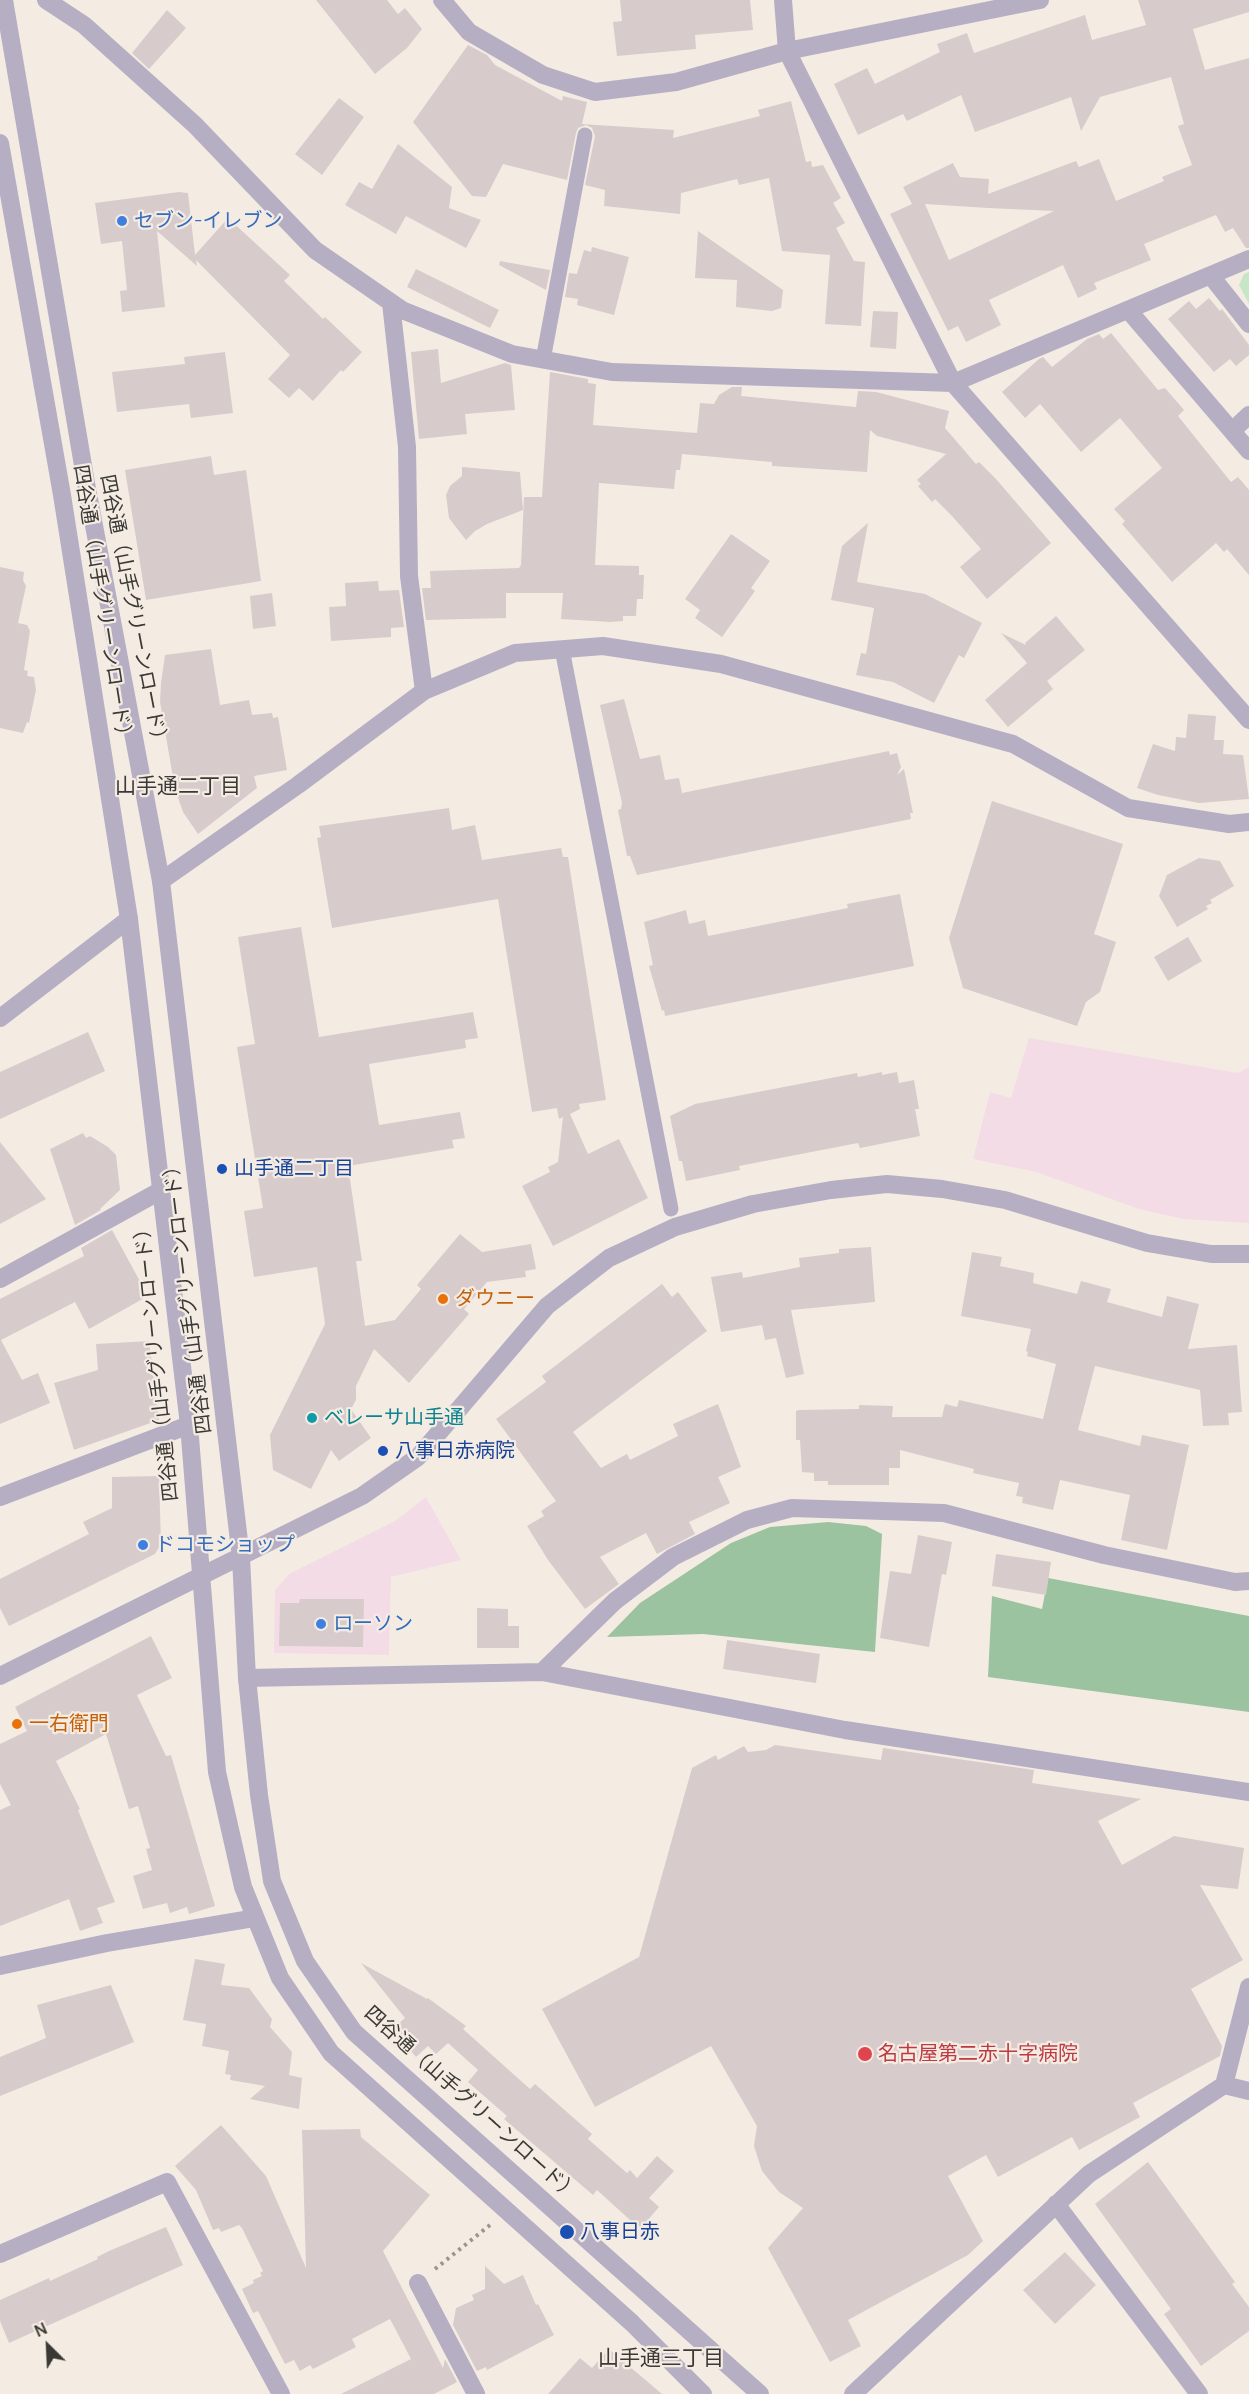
<!DOCTYPE html>
<html>
<head>
<meta charset="utf-8">
<style>
	body { margin:0 }
	#map { position:relative; width:1249px; height:2394px; overflow:hidden; background:#f4ece3; font-family:Manrope,sans-serif }
	canvas { display:block }
	.north { position:absolute; left:18px; top:2316px; width:60px; height:60px; -webkit-text-stroke:4px #f4ece3; paint-order:stroke; rotate:336deg; font-size:16px; font-weight:700; line-height:24px; text-align:center; color:#3b3935 }
	.north::after { content:''; display:block; margin:auto; width:21px; height:27px; background:#3b3935; clip-path:polygon(50% 0,100% 100%,50% 72%,0 100%) }
</style>
</head>
<body>
<div id="map">
<canvas width="1249" height="2394"></canvas>
<div class="north">N</div>
</div>
<script>
const c = document.querySelector('canvas').getContext('2d');
c.lineJoin = 'round';
function fill(path, color) {
  c.fillStyle = color;
  c.fill(path, 'evenodd');
}
function toPath(rows) {
  const path = new Path2D();
  for (const r of rows) {
    path.moveTo(r[0], r[1]);
    for (let i = 2; i < r.length; i += 2) path.lineTo(r[i], r[i + 1]);
  }
  return path;
}
function stroke(path, color, width, dash) {
  c.strokeStyle = color;
  c.lineWidth = width;
  c.lineCap = dash ? 'butt' : 'round';
  c.setLineDash(dash || []);
  c.stroke(path);
}
function write(font, color, halo, rows, align = 'center') {
  c.font = font + ' Manrope,"Noto Sans JP",sans-serif';
  c.lineWidth = 4.5;
  c.setLineDash([]);
  c.textBaseline = 'middle';
  c.strokeStyle = halo;
  c.fillStyle = color;
  for (const [text, x, y, turn = 0] of rows) {
    c.save();
    c.translate(x, y);
    c.rotate((+turn || 0) * Math.PI / 180);
    c.textAlign = isNaN(turn) ? turn : align;
    if (halo) c.strokeText(text, 0, 0);
    c.fillText(text, 0, 0);
    c.restore();
  }
}
fill(toPath([
	[1029,1038,1238,1073,1249,1067,1249,1223,1183,1219,1139,1209,1036,1172,973,1159,990,1092,1011,1098],
	[426,1497,461,1560,391,1577,389,1655,274,1653,275,1590,289,1574,395,1521]
]), '#f4dce7');
fill(toPath([
	[1249,272,1249,304,1239,285,1244,274]
]), '#c5e7c7');
fill(toPath([
	[828,1522,866,1526,882,1534,875,1652,703,1634,607,1637,640,1603,731,1543,770,1527],
	[1048,1578,1249,1616,1249,1712,988,1677,992,1596,1042,1609]
]), '#9bc39f');
fill(toPath([
	[316,0,387,0,398,14,405,8,422,29,407,48,375,74],
	[620,0,750,0,753,30,695,35,696,49,617,56,613,22,622,21],
	[1138,0,1249,0,1249,12,1193,29,1205,70,1249,58,1249,248,1246,248,1233,228,1225,232,1216,215,1144,244,1151,260,1094,283,1097,289,1078,298,1063,265,989,300,1001,325,966,342,958,326,948,331,890,214,912,204,903,187,953,163,960,177,989,179,988,194,1076,161,1079,167,1099,159,1116,201,1164,181,1162,177,1192,165,1178,126,1184,124,1171,77,1100,97,1081,131,1071,97,975,132,961,95,907,121,903,114,858,135,834,84,867,68,875,84,940,52,937,44,967,33,974,53,1085,15,1092,40,1146,25],
	[925,204,988,208,1054,211,949,260],
	[167,10,186,28,149,69,132,53],
	[468,45,487,55,495,65,562,101,563,96,587,102,582,124,674,130,673,138,760,116,758,110,791,101,806,162,811,161,812,167,823,165,841,198,833,203,845,223,836,228,854,261,865,262,861,326,825,324,830,255,782,251,769,178,739,185,737,179,681,193,680,214,604,206,605,190,585,185,595,136,592,128,586,125,578,128,576,133,567,180,503,164,486,197,472,196,413,122],
	[339,98,364,117,322,175,295,154],
	[398,144,452,187,449,208,481,220,466,248,406,216,396,234,345,205,359,182,372,189],
	[179,192,188,193,195,255,228,218,290,275,284,281,323,319,325,317,362,352,343,372,341,370,313,401,299,388,289,398,268,379,290,355,196,260,197,266,157,231,165,307,122,312,120,291,127,290,122,241,101,244,95,203],
	[698,231,783,290,781,308,772,311,736,307,737,280,695,278],
	[592,247,629,257,614,315,577,305,578,299,565,297,569,273,577,274,584,250,591,252],
	[500,261,550,270,546,290,499,265],
	[416,269,499,310,490,328,407,287],
	[1209,298,1220,311,1222,309,1249,345,1249,355,1236,366,1230,359,1214,372,1168,319,1189,301,1196,309],
	[873,311,898,312,896,349,870,347],
	[1111,333,1158,390,1165,388,1184,410,1178,416,1231,482,1238,477,1249,490,1249,575,1227,549,1224,552,1216,543,1172,582,1122,524,1125,521,1114,509,1162,468,1120,418,1081,452,1040,404,1025,418,1002,392,1039,359,1043,357,1052,367,1087,339,1099,334,1103,339],
	[438,349,441,383,505,363,511,365,515,410,465,414,467,434,419,439,411,352],
	[225,352,233,413,191,418,189,404,117,412,112,372,185,364,184,357],
	[550,372,588,379,588,383,596,384,593,425,697,433,700,403,714,404,719,395,732,387,742,387,741,396,856,407,858,391,876,392,949,411,945,428,976,464,979,462,996,479,1051,543,987,599,960,567,981,549,952,516,935,499,932,502,918,486,921,484,917,480,946,454,877,436,870,430,867,472,772,466,772,462,682,454,680,470,676,470,674,489,599,483,595,565,639,566,639,575,644,575,643,599,637,599,636,616,623,616,623,621,610,622,561,619,563,593,506,593,506,618,426,620,422,588,431,588,430,571,519,568,521,565,524,497,542,497],
	[211,456,214,475,246,470,261,581,146,600,125,470],
	[462,467,520,472,523,510,487,524,475,531,466,540,449,518,446,495,450,486,462,476],
	[868,523,857,582,925,594,982,623,964,658,959,655,934,703,893,682,856,675,861,653,866,654,874,608,831,600,842,546],
	[731,534,770,561,751,588,755,591,722,637,695,618,700,610,685,599],
	[0,567,24,572,23,580,26,586,18,623,27,625,30,631,24,670,28,671,27,676,34,677,36,690,29,723,27,722,23,733,0,728],
	[378,581,379,591,399,590,404,627,391,628,391,637,331,641,329,607,346,606,345,583],
	[272,593,276,626,253,629,250,596],
	[1056,616,1085,650,1047,681,1053,689,1008,727,985,700,1027,663,1001,633,1026,645,1025,643],
	[211,649,220,705,249,700,252,715,272,713,273,718,278,717,287,770,254,776,257,788,198,834,183,812,175,789,160,702,161,683,165,655],
	[624,699,640,759,660,755,665,780,679,778,682,793,889,751,890,755,897,753,901,767,897,775,904,769,913,813,910,813,911,819,637,875,630,856,627,856,618,810,621,809,622,803,600,705],
	[1188,714,1216,716,1214,740,1224,740,1223,754,1243,755,1249,799,1199,803,1158,795,1137,788,1153,744,1175,751,1176,737,1186,738],
	[992,801,1123,844,1094,934,1116,942,1100,992,1086,1002,1077,1026,963,988,949,938],
	[449,808,452,830,475,825,482,860,561,848,563,857,568,857,606,1100,579,1104,580,1109,570,1114,588,1154,619,1139,648,1198,553,1246,522,1186,550,1172,548,1167,558,1162,563,1117,559,1119,557,1108,532,1112,498,899,332,928,317,838,321,837,319,826],
	[1199,858,1220,861,1234,886,1210,900,1212,903,1206,906,1208,909,1177,927,1159,896,1167,875],
	[900,894,914,966,665,1016,664,1010,662,1011,649,966,653,965,644,922,686,910,689,924,705,920,708,936,848,908,847,904],
	[301,927,319,1037,473,1012,478,1038,465,1040,466,1048,369,1064,379,1125,460,1112,465,1138,452,1140,454,1148,348,1166,362,1261,356,1261,365,1326,395,1320,421,1289,417,1285,460,1234,482,1252,531,1244,536,1269,525,1271,526,1277,487,1282,464,1309,469,1314,409,1383,374,1349,356,1386,356,1400,351,1409,371,1438,339,1461,331,1450,311,1489,273,1470,270,1435,325,1324,317,1267,254,1277,244,1211,263,1208,237,1047,255,1044,238,937],
	[1188,937,1202,961,1168,981,1154,957],
	[88,1032,105,1071,0,1119,0,1072],
	[882,1072,882,1075,897,1072,899,1083,914,1080,919,1109,915,1109,920,1136,860,1148,858,1143,739,1166,740,1170,686,1181,682,1161,679,1161,670,1116,695,1104,857,1073,858,1077],
	[83,1133,86,1138,90,1136,108,1147,116,1155,120,1190,100,1209,101,1210,75,1225,50,1149],
	[0,1142,46,1199,0,1224],
	[112,1230,148,1296,89,1329,75,1302,1,1340,22,1380,38,1373,50,1403,0,1424,0,1299,84,1256,81,1248],
	[871,1247,875,1302,791,1310,804,1374,786,1378,776,1338,765,1340,762,1325,721,1332,711,1277,742,1272,743,1278,800,1267,799,1258,839,1253,839,1249],
	[972,1252,1002,1257,1000,1266,1034,1273,1033,1283,1077,1294,1081,1281,1111,1289,1107,1302,1162,1317,1167,1296,1199,1304,1188,1349,1237,1345,1242,1412,1228,1413,1229,1425,1203,1426,1200,1390,1095,1366,1078,1430,1140,1446,1142,1435,1189,1445,1167,1550,1121,1540,1130,1495,1060,1480,1053,1510,1022,1503,1023,1497,1016,1496,1019,1483,973,1473,974,1469,900,1450,900,1468,889,1468,889,1485,828,1485,828,1481,814,1481,814,1473,802,1472,800,1440,796,1440,796,1411,799,1410,859,1409,859,1405,893,1406,892,1417,942,1417,945,1404,957,1407,959,1400,1043,1419,1056,1364,1027,1356,1028,1352,1026,1351,1031,1329,961,1316],
	[662,1284,672,1297,678,1292,707,1331,573,1432,601,1468,627,1454,630,1460,678,1436,673,1424,718,1404,741,1467,718,1477,730,1503,689,1522,695,1534,657,1554,646,1533,600,1557,619,1584,585,1609,548,1560,527,1526,544,1516,541,1511,556,1501,496,1419,546,1382,542,1376],
	[149,1341,159,1420,74,1450,54,1383,98,1370,96,1344],
	[159,1476,161,1544,155,1554,9,1626,0,1608,0,1579,89,1534,83,1522,112,1508,112,1477],
	[918,1535,952,1542,946,1575,942,1574,929,1647,880,1638,890,1571,911,1574],
	[996,1554,1051,1562,1046,1595,992,1586],
	[300,1599,364,1599,363,1647,279,1646,280,1603,299,1603],
	[477,1608,508,1609,508,1626,519,1626,519,1648,477,1648],
	[151,1636,172,1678,137,1695,166,1756,171,1755,215,1906,189,1914,187,1907,170,1913,167,1903,143,1909,133,1876,152,1870,146,1849,150,1848,138,1806,129,1809,106,1734,56,1761,80,1809,78,1810,115,1902,97,1908,103,1923,80,1931,69,1899,0,1926,0,1810,11,1805,0,1784,0,1744,27,1731,15,1707],
	[727,1640,820,1654,816,1683,723,1669],
	[775,1745,881,1760,883,1748,958,1759,1034,1770,1032,1783,1141,1799,1098,1821,1122,1865,1174,1836,1244,1848,1238,1889,1200,1885,1243,1960,1191,1989,1222,2046,1220,2056,1133,2103,1140,2117,1079,2150,1072,2137,998,2177,986,2155,948,2176,983,2241,968,2255,848,2320,861,2346,830,2362,768,2248,803,2208,779,2192,762,2171,754,2146,757,2126,711,2046,595,2107,542,2009,639,1957,692,1768,716,1755,718,1760,744,1746,748,1752,766,1750],
	[195,1959,225,1964,221,1985,249,1988,272,2019,270,2027,292,2052,289,2075,302,2078,299,2109,250,2099,265,2086,230,2080,231,2075,225,2074,229,2051,202,2046,206,2024,183,2020],
	[361,1963,427,1999,428,1998,466,2026,463,2029,530,2089,535,2084,592,2134,588,2139,627,2173,630,2170,637,2178,657,2156,674,2171,649,2198,659,2207,640,2229,597,2190,593,2195,504,2119,507,2116,468,2082,478,2070,448,2043,436,2054,428,2046,416,2057,392,2029,405,2018],
	[111,1985,134,2042,0,2096,0,2057,46,2038,37,2005],
	[221,2125,266,2176,306,2268,302,2130,360,2129,361,2137,430,2195,383,2251,443,2368,445,2359,457,2382,434,2394,341,2394,411,2359,390,2319,352,2339,356,2347,313,2369,310,2365,300,2371,294,2360,285,2364,258,2311,253,2313,242,2289,254,2283,253,2280,262,2276,260,2273,263,2271,242,2228,239,2225,221,2232,219,2228,213,2230,196,2190,175,2166],
	[1148,2162,1235,2282,1232,2284,1249,2307,1249,2331,1201,2366,1164,2314,1171,2309,1095,2204],
	[166,2227,183,2265,9,2343,0,2321,0,2300,49,2278,50,2281,98,2259,97,2257,109,2251],
	[1065,2252,1096,2285,1055,2324,1023,2290],
	[485,2266,504,2284,523,2275,536,2305,538,2304,554,2335,487,2370,486,2367,477,2371,453,2325,456,2308,474,2300,472,2295,485,2289],
	[609,2349,662,2394,548,2394,580,2358,592,2368]
]), '#d8cbcb');
stroke(toPath([
	[435,2269,490,2225]
]), '#9a958f', 4, [3, 4.5]);
stroke(toPath([
	[543,360,585,135],
	[562,649,671,1209]
]), '#b6afc4', 15);
stroke(toPath([
	[46,0,84,25,195,125,315,250,402,310,512,354,612,372,953,383,1249,259],
	[442,0,469,32,543,75,595,92,676,82,787,51,1040,0],
	[783,0,787,51,953,383,1249,720],
	[1211,276,1249,324],
	[391,303,407,447,409,576,424,691],
	[1129,311,1249,451],
	[1232,431,1249,415],
	[161,881,298,785,424,691,515,653,603,646,721,664,1013,744,1128,808,1229,824,1249,822],
	[0,1018,129,919],
	[0,1279,160,1191],
	[0,1497,189,1425],
	[542,1672,615,1601,673,1557,747,1520,792,1508,944,1513,1104,1555,1235,1582,1249,1581],
	[247,1678,542,1672,845,1730,1249,1792],
	[0,1966,107,1943,255,1918],
	[1224,2085,1249,2091],
	[1056,2204,1199,2394],
	[0,2254,167,2182,281,2394],
	[418,2283,476,2394],
	[853,2394,1089,2174,1224,2085,1249,1987]
]), '#b6afc4', 18);
stroke(toPath([
	[4,0,86,483,161,881,241,1558,247,1678,259,1795,272,1881,305,1961,354,2032,760,2394],
	[0,143,62,495,129,919,189,1425,217,1772,243,1887,280,1978,331,2053,632,2323,703,2394],
	[0,1676,362,1496,418,1457,547,1306,609,1258,675,1227,753,1204,831,1190,887,1184,942,1189,1005,1200,1147,1243,1211,1254,1249,1254]
]), '#b6afc4', 18);
for (const [x, y, r, color] of [
	[122,221,6,"#3f7fe0"],
	[222,1169,6,"#1a4fb4"],
	[443,1299,6,"#e8710a"],
	[312,1418,6,"#0f9aa8"],
	[383,1451,6,"#1a4fb4"],
	[143,1545,6,"#3f7fe0"],
	[321,1624,6,"#3f7fe0"],
	[17,1724,6,"#e8710a"],
	[865,2054,8,"#e0444e"],
	[567,2232,8,"#1a4fb4"]
]) {
  const dot = new Path2D();
  dot.arc(x, y, r, 0, 2 * Math.PI);
  c.fillStyle = color;
  c.fill(dot);
  stroke(dot, '#f4ece3', 2);
}
write('20px', '#366cbe', '#f4ece3', [
	["セブン-イレブン",134,221],
	["ドコモショップ",155,1545],
	["ローソン",333,1624]
], 'left');
write('20px', '#3b3935', '#f4ece3', [
	["四谷通 （山手グリーンロード）",102,605,81],
	["四谷通（山手グリーンロード）",133,612,79],
	["四谷通（山手グリーンロード）",188,1295,-97],
	["四谷通 （山手グリーンロード）",157,1360,-96],
	["四谷通（山手グリーンロード）",471,2104,42]
]);
write('20px', '#164399', '#f4ece3', [
	["山手通二丁目",234,1169],
	["八事日赤病院",395,1451],
	["八事日赤",580,2232]
], 'left');
write('20px', '#c56008', '#f4ece3', [
	["ダウニー",455,1299],
	["一右衛門",29,1724]
], 'left');
write('20px', '#0d838f', '#f4ece3', [
	["ベレーサ山手通",324,1418]
], 'left');
write('20px', '#be3a42', '#f4ece3', [
	["名古屋第二赤十字病院",878,2054]
], 'left');
write('21px', '#3b3935', '#f4ece3', [
	["山手通二丁目",178,787],
	["山手通三丁目",661,2359]
]);
</script>
</body>
</html>
